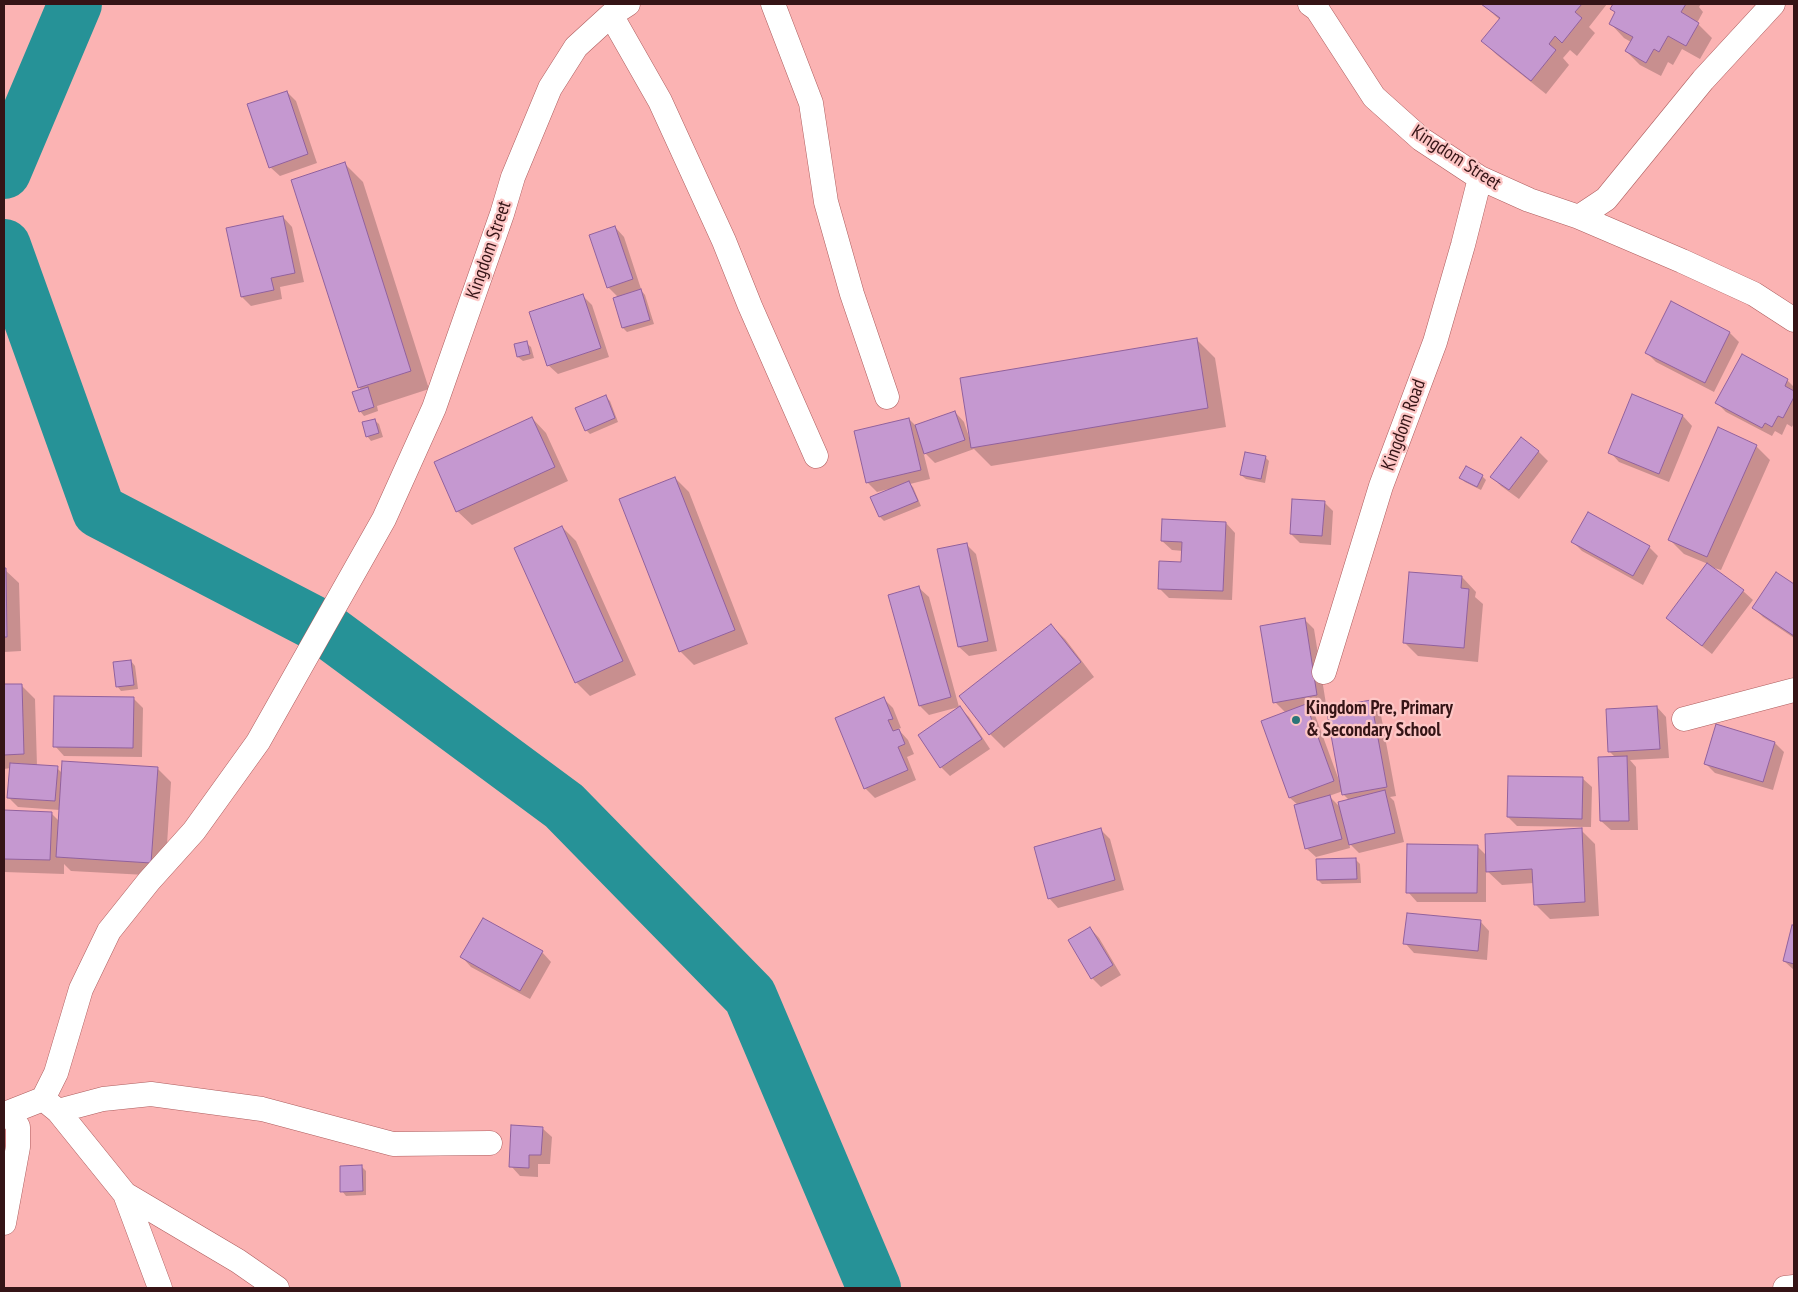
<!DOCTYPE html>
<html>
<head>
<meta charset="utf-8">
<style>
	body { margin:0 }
	#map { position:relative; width:1798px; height:1292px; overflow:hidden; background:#fbb3b3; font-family:"PT Sans Narrow",sans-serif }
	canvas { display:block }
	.frame { position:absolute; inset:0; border:5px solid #351416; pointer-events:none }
</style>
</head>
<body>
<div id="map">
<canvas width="1798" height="1292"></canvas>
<div class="frame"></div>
</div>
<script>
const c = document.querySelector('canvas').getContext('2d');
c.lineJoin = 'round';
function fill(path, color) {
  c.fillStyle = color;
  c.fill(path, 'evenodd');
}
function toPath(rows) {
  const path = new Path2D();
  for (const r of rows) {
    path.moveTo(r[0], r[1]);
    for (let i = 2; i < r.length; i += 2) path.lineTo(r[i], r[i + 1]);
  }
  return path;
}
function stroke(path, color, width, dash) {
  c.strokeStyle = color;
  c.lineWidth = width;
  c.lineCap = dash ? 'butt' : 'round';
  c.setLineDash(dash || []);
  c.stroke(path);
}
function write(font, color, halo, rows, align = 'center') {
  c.font = font + ' "PT Sans Narrow",sans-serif';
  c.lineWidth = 4.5;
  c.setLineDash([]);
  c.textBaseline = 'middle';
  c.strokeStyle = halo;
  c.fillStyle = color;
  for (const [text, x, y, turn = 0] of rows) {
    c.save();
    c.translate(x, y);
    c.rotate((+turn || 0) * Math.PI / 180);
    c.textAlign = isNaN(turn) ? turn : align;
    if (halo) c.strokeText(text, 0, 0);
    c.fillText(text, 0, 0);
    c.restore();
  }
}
fill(toPath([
	[1482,4,1607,4,1589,27,1595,33,1577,56,1570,50,1563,58,1569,65,1546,94,1497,55,1483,41,1500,20],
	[1614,4,1701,4,1699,7,1703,12,1697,23,1712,38,1700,59,1682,49,1673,65,1668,62,1661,76,1640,65,1626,51,1631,42,1624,38,1610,23,1616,13,1612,9],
	[287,92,296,101,317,163,280,176,270,167],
	[345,164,363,182,429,389,377,406,378,411,364,416,360,411,361,390,359,387],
	[283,217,292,227,304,282,280,287,282,299,251,306,242,297,228,229],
	[615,227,624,237,641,289,640,289,645,295,654,324,627,332,623,328,614,299,618,297,608,287],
	[582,295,592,305,609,357,558,374,548,365],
	[1730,333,1739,342,1714,392,1656,362,1647,353],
	[1197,340,1215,358,1226,427,991,466,974,449,935,463,923,451,930,479,910,484,913,487,921,506,884,521,880,517,872,498,889,490,889,489,877,492,867,482,909,419,916,426,955,412,964,422,969,437],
	[526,343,531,347,534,358,523,361,518,357],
	[1787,380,1794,387,1794,423,1792,427,1787,424,1782,435,1775,431,1772,436,1726,412,1717,403],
	[605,396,610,401,618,422,590,434,586,430],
	[1633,396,1683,416,1692,426,1669,482,1619,462,1610,452],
	[532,418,546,433,568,481,472,525,457,511],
	[374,420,379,424,383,437,371,441,367,436],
	[1756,446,1770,460,1721,570,1711,567,1743,591,1753,600,1712,654,1677,627,1667,618,1708,564,1684,554,1670,540],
	[1538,451,1548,461,1519,499,1501,486,1492,477],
	[1265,457,1269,461,1265,483,1246,479,1241,475],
	[1482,476,1486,480,1481,490,1465,482,1461,478],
	[675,478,689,492,748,644,694,665,680,651],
	[1324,502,1333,511,1331,545,1300,543,1291,534],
	[1226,523,1235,533,1232,600,1169,598,1159,588,1182,563,1183,551,1172,550,1162,541],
	[562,527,576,541,636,675,590,696,576,682],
	[1573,542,1649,547,1658,556,1643,585,1582,551],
	[967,545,976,554,997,651,969,656,959,647,939,550],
	[4,569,19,583,21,651,4,652],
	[1777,574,1794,585,1794,638,1763,617,1754,608],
	[1462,577,1476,592,1475,597,1483,604,1478,662,1418,656,1404,642],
	[919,588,929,597,959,707,929,715,920,706],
	[1304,619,1314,629,1326,704,1307,707,1315,715,1340,783,1371,701,1380,710,1396,796,1390,797,1394,801,1404,842,1359,853,1349,843,1350,848,1316,857,1306,848,1298,805,1290,798,1262,722,1286,713,1275,702],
	[1343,791,1344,795,1349,800,1341,808,1329,796],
	[1051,625,1065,639,1094,677,1004,748,990,734],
	[131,661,135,666,138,689,121,691,117,686],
	[21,685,35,699,37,766,57,768,62,773,157,768,171,782,165,876,71,871,64,864,64,874,4,872,4,811,51,813,59,821,60,810,18,807,8,797,11,768,4,769,4,686],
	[133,698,143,708,142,757,64,756,55,746],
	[884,699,893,708,901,728,898,729,908,740,914,754,907,757,916,780,875,798,865,788],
	[1657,707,1666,717,1669,758,1630,760,1636,767,1638,830,1611,830,1601,821,1615,757,1609,751],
	[960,708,969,717,990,749,950,776,941,767],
	[1775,743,1784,752,1773,790,1715,773,1705,763],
	[1582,778,1592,787,1591,827,1517,826,1508,817],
	[1100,829,1110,839,1124,890,1058,908,1049,898],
	[1581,830,1595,844,1599,916,1550,919,1535,904,1534,883,1502,885,1486,870,1486,902,1417,902,1408,892,1477,846,1487,856],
	[1356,860,1360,864,1361,883,1322,884,1318,880],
	[1480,921,1489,931,1487,960,1414,953,1405,943],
	[1792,926,1794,927,1794,970,1784,961],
	[1090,928,1099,938,1121,975,1101,987,1092,978],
	[542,952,551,962,530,999,471,967,462,957],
	[542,1128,552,1137,550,1164,538,1164,538,1177,520,1176,511,1166],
	[362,1167,366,1171,366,1195,346,1196,342,1191]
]), '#0003');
stroke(toPath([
	[4,172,75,4],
	[4,246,99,511,322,627,564,806,750,996,874,1288]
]), '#269297', 54);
const building = toPath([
	[1481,4,1582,4,1575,12,1582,18,1562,43,1555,36,1549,44,1556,50,1531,81,1481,41,1500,18,1481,4],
	[1613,4,1686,4,1681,12,1699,23,1686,46,1668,36,1659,52,1654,49,1646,63,1625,51,1633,37,1609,24,1615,12,1610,9,1613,4],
	[287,91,308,154,269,168,247,104,287,91],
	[345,162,411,371,358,388,291,180,345,162],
	[283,216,295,273,271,278,274,290,241,297,226,228,283,216],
	[615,226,633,279,607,288,589,235,615,226],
	[641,289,650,320,622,328,613,298,641,289],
	[583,294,601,348,547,366,529,312,583,294],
	[1671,301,1730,332,1705,383,1645,353,1671,301],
	[1197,338,1208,408,971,448,960,378,1197,338],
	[527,341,530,354,517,357,514,344,527,341],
	[1742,354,1788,379,1785,386,1794,391,1794,397,1783,418,1778,416,1772,427,1765,423,1762,428,1715,403,1742,354],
	[368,387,374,407,359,412,352,392,368,387],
	[1632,394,1683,415,1659,474,1608,453,1632,394],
	[606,395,615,418,585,431,575,408,606,395],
	[955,411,965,440,924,454,915,425,955,411],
	[532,417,555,467,456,512,434,462,532,417],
	[909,418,921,470,866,483,854,431,909,418],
	[375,419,379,433,366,437,362,422,375,419],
	[1718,427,1757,445,1707,557,1668,540,1718,427],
	[1521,437,1539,451,1509,490,1490,477,1521,437],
	[1245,452,1266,456,1261,479,1240,475,1245,452],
	[1466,466,1483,475,1477,487,1459,478,1466,466],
	[675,477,735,630,679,652,619,499,675,477],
	[909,481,918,501,879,517,870,497,909,481],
	[1292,499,1325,501,1322,536,1290,534,1292,499],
	[1588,512,1650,546,1633,576,1571,542,1588,512],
	[1162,519,1226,522,1223,591,1158,589,1159,561,1181,562,1182,542,1161,541,1162,519],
	[562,526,623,661,575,683,514,548,562,526],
	[967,543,988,641,958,647,937,549,967,543],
	[1707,563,1744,590,1702,646,1666,618,1707,563],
	[4,568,6,568,7,637,4,637,4,568],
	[1409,572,1462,576,1461,588,1469,589,1464,648,1403,643,1409,572],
	[1776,572,1794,584,1794,636,1752,608,1776,572],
	[919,586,951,697,919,706,888,595,919,586],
	[1305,618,1317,695,1273,703,1260,626,1305,618],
	[1051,624,1081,662,989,735,959,696,1051,624],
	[131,660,134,685,116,687,113,662,131,660],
	[4,684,22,684,24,754,4,755,4,684],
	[54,696,134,697,133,748,53,747,54,696],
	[884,697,893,719,888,720,893,731,899,729,905,744,898,747,908,770,864,789,835,718,884,697],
	[1371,700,1387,787,1342,795,1326,708,1371,700],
	[1306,704,1334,781,1289,798,1261,721,1306,704],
	[960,706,982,739,940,768,918,735,960,706],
	[1657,706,1660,749,1608,752,1606,709,1657,706],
	[1716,724,1775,742,1763,782,1704,764,1716,724],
	[1627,756,1629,821,1600,821,1598,757,1627,756],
	[62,761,158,767,151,863,56,857,62,761],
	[10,763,58,766,55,801,7,798,10,763],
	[1508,776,1583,777,1582,819,1507,817,1508,776],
	[1385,790,1395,833,1349,845,1338,802,1385,790],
	[1330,795,1342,839,1305,849,1294,805,1330,795],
	[4,810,52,812,50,860,4,859,4,810],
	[1101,828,1115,880,1048,899,1034,847,1101,828],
	[1582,828,1585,902,1534,905,1532,869,1486,872,1485,834,1582,828],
	[1407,844,1478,845,1477,893,1406,893,1407,844],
	[1356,858,1357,879,1317,880,1316,859,1356,858],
	[1407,913,1481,920,1478,951,1403,944,1407,913],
	[483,918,543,951,520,991,460,957,483,918],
	[1792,925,1794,925,1794,964,1783,961,1792,925],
	[1090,927,1113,965,1091,979,1068,940,1090,927],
	[511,1125,543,1127,541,1155,529,1155,529,1168,509,1167,511,1125],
	[362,1165,363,1191,340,1192,340,1166,362,1165]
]);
fill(building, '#c598d0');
stroke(building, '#91619d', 1);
const minor = toPath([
	[773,4,811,103,826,202,852,294,887,397],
	[1310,4,1317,9,1374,97,1421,139,1480,178,1529,200,1579,217,1606,199,1703,80,1773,4],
	[611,15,660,101,724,241,750,306,816,456],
	[1579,217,1682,261,1754,294,1794,320],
	[1324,672,1381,486,1435,342,1463,245,1480,178],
	[1684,719,1794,690],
	[47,1102,58,1111,125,1194,160,1288],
	[58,1111,103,1099,151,1094,262,1109,393,1144,490,1143],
	[125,1194,238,1261,277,1288],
	[4,1223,18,1147,18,1127,10,1112,43,1099,56,1073,81,989,109,931,149,881,194,831,258,742,384,519,434,408,502,214,513,177,550,88,576,47,611,15,628,4],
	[1785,1288,1794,1287]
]);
stroke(minor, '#ad5d5e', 25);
stroke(minor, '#fff', 24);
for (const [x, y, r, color] of [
	[1296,720,5,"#2b7578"]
]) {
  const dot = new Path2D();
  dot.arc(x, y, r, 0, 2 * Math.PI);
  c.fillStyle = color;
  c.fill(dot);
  stroke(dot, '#fdc6c5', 2);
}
write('19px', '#351416', '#fdc6c5', [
	["Kingdom Street",1456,158,33],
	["Kingdom Street",489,250,-71],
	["Kingdom Road",1404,425,-70]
]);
write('bold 19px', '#351416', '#fdc6c5', [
	["Kingdom Pre, Primary",1306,709],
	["& Secondary School",1306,731]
], 'left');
</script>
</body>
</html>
